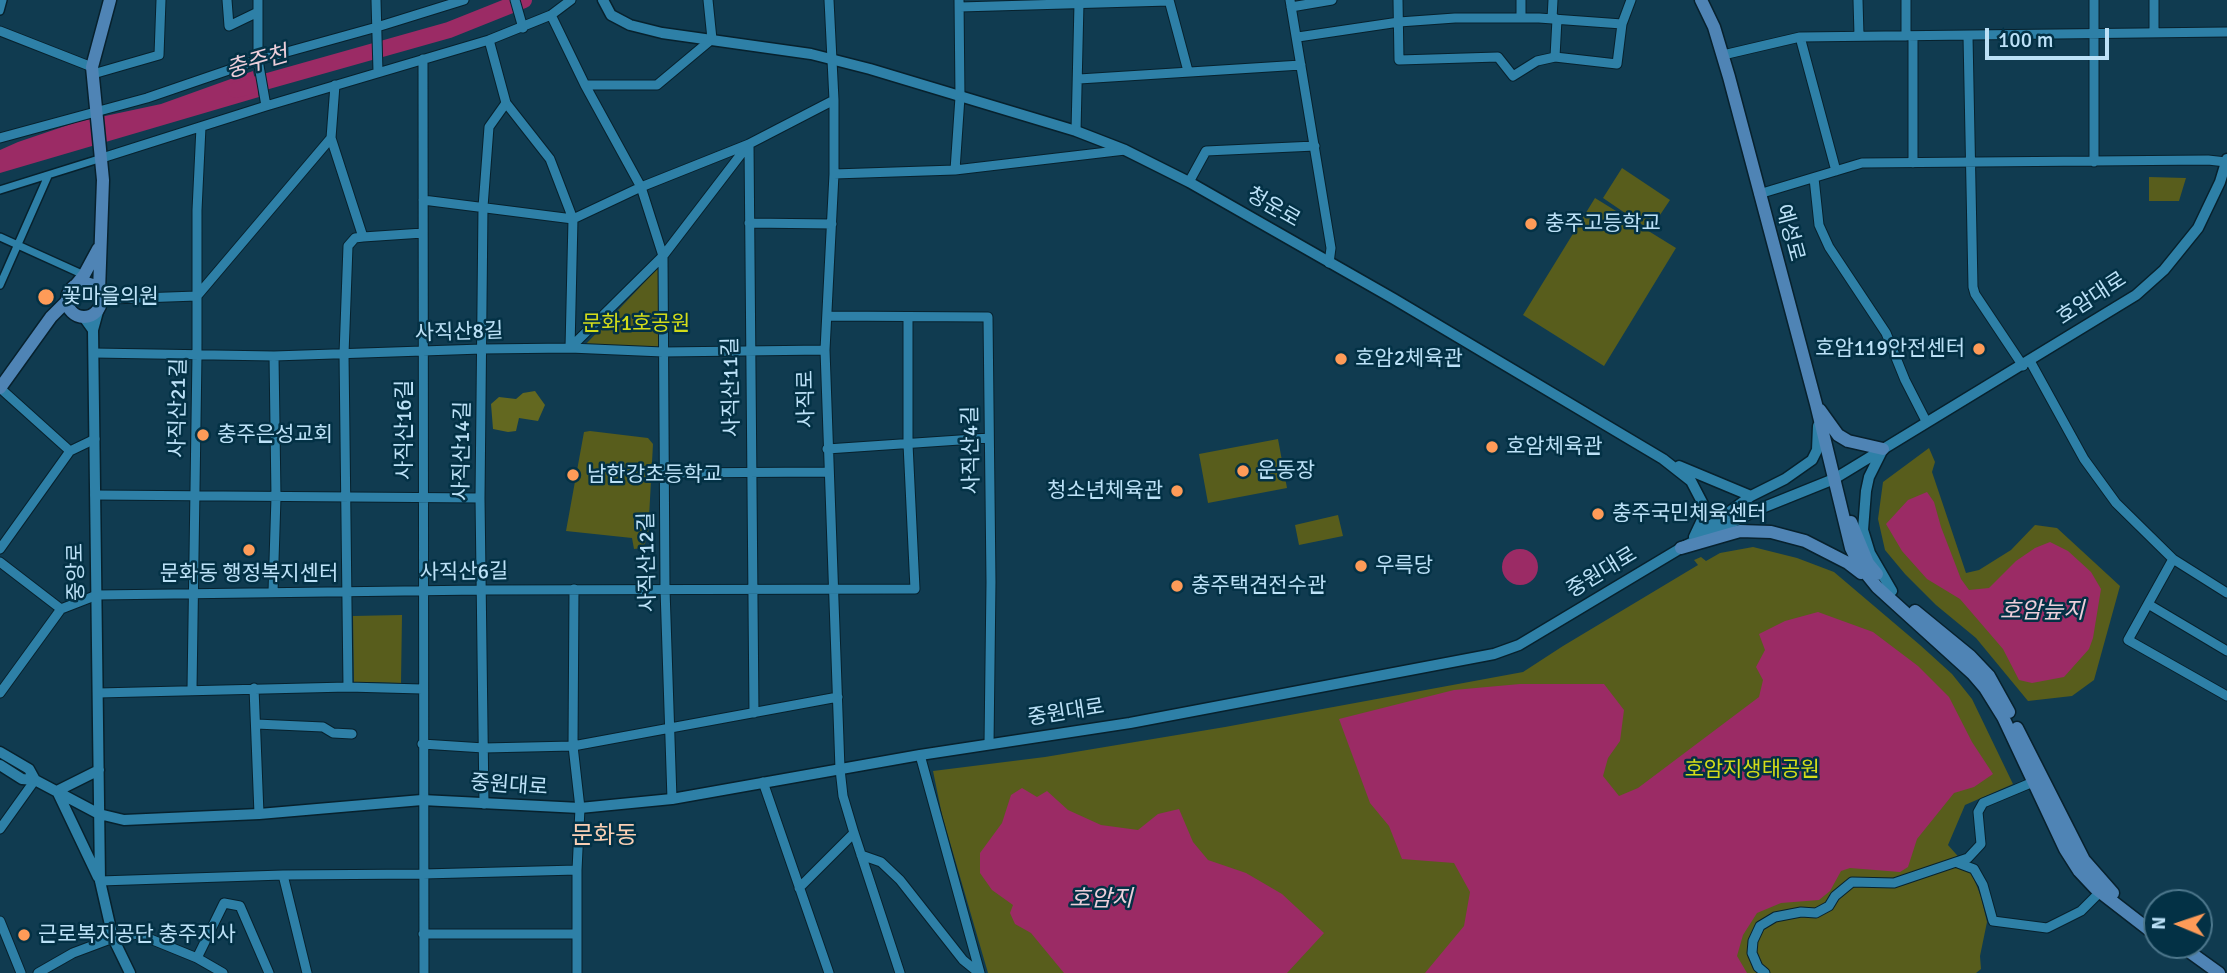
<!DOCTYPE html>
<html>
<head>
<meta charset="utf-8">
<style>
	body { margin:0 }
	#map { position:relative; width:2227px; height:973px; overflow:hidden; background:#103b50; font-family:Signika,sans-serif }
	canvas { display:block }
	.north { position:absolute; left:2143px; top:889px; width:70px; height:70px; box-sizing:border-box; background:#033145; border:2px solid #4d778c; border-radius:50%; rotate:272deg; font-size:19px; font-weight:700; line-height:28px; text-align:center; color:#bce1f7 }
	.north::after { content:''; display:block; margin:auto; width:24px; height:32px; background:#fe9b58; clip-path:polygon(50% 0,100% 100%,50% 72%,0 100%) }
	.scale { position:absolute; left:1985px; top:28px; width:124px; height:32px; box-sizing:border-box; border:4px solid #bce1f7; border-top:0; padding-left:9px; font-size:21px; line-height:24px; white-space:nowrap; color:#bce1f7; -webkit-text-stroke:5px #033145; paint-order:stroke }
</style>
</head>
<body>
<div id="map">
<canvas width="2227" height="973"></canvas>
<div class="north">N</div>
<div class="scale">100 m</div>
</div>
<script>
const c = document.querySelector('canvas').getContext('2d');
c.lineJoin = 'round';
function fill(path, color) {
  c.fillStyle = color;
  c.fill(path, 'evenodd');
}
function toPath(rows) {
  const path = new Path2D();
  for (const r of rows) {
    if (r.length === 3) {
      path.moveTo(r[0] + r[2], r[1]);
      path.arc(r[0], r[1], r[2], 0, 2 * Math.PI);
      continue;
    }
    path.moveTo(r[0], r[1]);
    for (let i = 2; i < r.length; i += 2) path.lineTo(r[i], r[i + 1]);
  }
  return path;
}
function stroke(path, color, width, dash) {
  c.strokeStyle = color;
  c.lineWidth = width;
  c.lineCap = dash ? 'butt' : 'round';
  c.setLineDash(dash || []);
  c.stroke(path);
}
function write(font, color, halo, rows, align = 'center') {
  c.font = font + ' Signika,"Noto Sans KR",sans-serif';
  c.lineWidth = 5;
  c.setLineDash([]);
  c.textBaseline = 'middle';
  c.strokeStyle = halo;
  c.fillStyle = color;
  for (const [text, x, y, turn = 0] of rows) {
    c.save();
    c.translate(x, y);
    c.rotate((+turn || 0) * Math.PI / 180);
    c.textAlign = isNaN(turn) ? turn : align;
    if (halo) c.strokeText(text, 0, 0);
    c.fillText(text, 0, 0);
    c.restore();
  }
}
fill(toPath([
	[1622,168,1670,200,1650,230,1603,198],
	[2149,177,2186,178,2179,201,2149,201],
	[1595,198,1676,248,1604,366,1523,315],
	[658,268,659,348,586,344],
	[590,431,648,438,653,444,648,536,643,548,634,549,632,538,566,531,584,432],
	[1278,439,1287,488,1208,503,1199,454],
	[1929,448,1935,462,1932,472,1966,573,1979,570,2011,550,2035,525,2057,528,2120,586,2094,680,2072,696,2028,701,1976,638,1936,605,1905,574,1885,550,1878,519,1883,482],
	[1338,515,1343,536,1299,545,1295,525],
	[1753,547,1797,558,1834,572,1920,645,1952,674,1972,699,2013,784,1965,805,1948,845,1971,871,1981,897,1987,922,1980,956,1981,969,1976,973,988,973,942,815,933,771,1045,757,1225,727,1523,672,1563,646,1698,565,1694,560,1701,557,1706,561,1720,553],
	[402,615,401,683,354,682,353,616]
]), '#585d1c');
fill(toPath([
	[535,391,545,405,538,421,519,418,516,431,508,432,493,429,491,404,499,397,516,399,523,393]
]), '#636820');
fill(toPath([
	[253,71,259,97,0,173,0,150,18,142,77,122,161,104],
	[1927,492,1934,502,1941,527,1961,579,1969,590,1989,588,2016,561,2035,548,2050,542,2068,551,2091,572,2101,589,2093,638,2089,649,2064,677,2032,683,2019,680,2003,649,1960,599,1927,579,1902,551,1886,524,1908,500],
	[1520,567,18],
	[1818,612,1873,632,1918,666,1949,697,1972,742,1993,774,1974,787,1954,793,1917,839,1908,867,1900,872,1850,868,1841,871,1830,891,1819,900,1781,903,1757,913,1743,935,1737,956,1747,973,1425,973,1464,926,1470,892,1454,863,1402,859,1389,826,1370,803,1339,719,1454,690,1520,684,1604,684,1624,710,1620,741,1608,758,1603,776,1619,796,1638,788,1759,697,1763,680,1756,667,1765,650,1759,634,1785,621],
	[1022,788,1037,797,1047,791,1068,810,1101,825,1138,830,1158,814,1179,809,1193,842,1208,860,1246,873,1282,894,1324,933,1287,973,1064,973,1031,933,1015,924,1010,913,1013,905,992,890,980,873,980,853,1002,823,1011,795]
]), '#9b2b65');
stroke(toPath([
	[236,90,449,30,524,0]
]), '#9b2b65', 16);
const pedestrian = toPath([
	[0,11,3,0],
	[0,190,102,158],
	[0,237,84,275],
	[0,285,48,176]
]);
const minor = toPath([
	[227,0,229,26,258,12],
	[258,0,258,60,266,106],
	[376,0,378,72],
	[515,0,523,28],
	[829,0,834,100,834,174,825,350,840,769,843,796,854,833,900,973],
	[1169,0,1188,71],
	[1290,0,1331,248,1329,263],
	[1398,0,1399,60,1498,57,1513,76,1537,61,1555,57,1617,64,1622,24],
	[1521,0,1521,18],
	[1858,0,1859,35],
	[1906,0,1906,36],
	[2154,0,2154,32],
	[960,7,1169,1],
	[1291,7,1332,0],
	[551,15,585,85,641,187,663,256,665,589,672,799],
	[1552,19,1553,0],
	[0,31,92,67],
	[1913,36,1913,163],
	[1968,36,1973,287,1975,294,2023,366],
	[1298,37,1399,22,1455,18,1539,18,1622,24,1631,0],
	[1800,37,1836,171],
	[489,40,506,103,550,159,573,219,570,348],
	[1723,55,1800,37,2227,32],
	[1555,57,1557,19],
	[423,59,424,973],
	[93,74,159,55,161,0],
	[1079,79,1301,65],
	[335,85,331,138,363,237,423,233],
	[585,85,657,85,712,39,708,0],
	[1076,131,1079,3],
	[0,138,147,98,258,60,377,27,464,0],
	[749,144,754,713],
	[102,158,266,106,489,40,551,15,571,0],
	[2094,162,2094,0],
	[955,170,960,97,959,0],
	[834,174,955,170,1125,150],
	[1814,178,1819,225,1829,247,1886,333,1905,380,1926,421],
	[1189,182,1206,151,1315,146],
	[1759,194,1862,163,2208,160,2226,162],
	[423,200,573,219,641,187,749,144,834,100],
	[749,223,832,224],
	[100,293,111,299,101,302],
	[111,299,197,296,331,138],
	[827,316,988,317,991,582,989,744],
	[570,348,663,256,748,145],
	[94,353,274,356,482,349,570,348,663,352,825,350],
	[2030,361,2084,459,2116,503,2173,559,2227,593],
	[0,388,70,451],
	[827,449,989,438],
	[664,473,828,472],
	[95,495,480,498],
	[0,549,70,451,95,439],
	[2173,559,2128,640,2227,696],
	[0,562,61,609,97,595,481,590,915,589,908,444,908,317],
	[574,589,573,746,580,808,577,870,577,973],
	[273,592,276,497,274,356],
	[2148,604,2227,651],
	[348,687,344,354,348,246,355,238,363,237],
	[254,688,259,814],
	[192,689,197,355,197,210,201,127],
	[0,693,61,609],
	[98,693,348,687,422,689],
	[256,724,323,727,333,733,352,734],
	[422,744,484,748,573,746,838,697],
	[920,755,980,973],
	[763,782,829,973],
	[484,804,480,498,483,207,489,127,506,103],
	[0,829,35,780],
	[861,855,881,862,900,880,963,960,979,973],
	[1958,863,1974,869,1983,885,1993,921,2047,928,2081,911,2100,892],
	[283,875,307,973],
	[100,881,283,875,423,874,577,870],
	[799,888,854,833],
	[0,921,21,973],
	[423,934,577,934],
	[197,958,224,903,240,906,269,973],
	[38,973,73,953,113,938,138,934,197,958,223,973],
	[1765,973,1758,967,1752,953,1753,941,1760,926,1775,917,1801,912,1816,913,1829,906,1835,896,1852,882,1894,883,1968,858,1981,844,1978,812,1983,803,2038,780]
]);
const tertiary = toPath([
	[603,0,611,15,630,25,662,33,811,54,870,69,1076,131,1125,150,1189,182,1394,299,1663,459,1691,481,1703,504,1702,520,1694,537],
	[99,308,93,330,100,881,113,938,130,973],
	[83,316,93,330],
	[1883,449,1869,477,1866,491,1863,530,1870,553,1892,591],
	[1679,466,1751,496],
	[1703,531,1751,496,1785,479,1812,460,1817,450,1818,426],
	[0,752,29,769,35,780],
	[0,765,22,779,35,780,99,814,124,820,259,814,422,800,580,808,672,799,920,755,1130,723,1494,654,1519,645,1681,548,1757,510,1834,479,2136,295,2164,270,2198,228,2220,182,2227,159],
	[57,791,98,877],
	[57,791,99,770]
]);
const secondary = toPath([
	[1701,0,1714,27,1729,77,1816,404,1851,548,1860,566,1877,587,1973,674,1985,688,2003,717,2065,849,2079,871,2095,888,2157,936],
	[84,300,17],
	[75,286,84,275,98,249],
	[99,291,103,180,92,67,110,0],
	[0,388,51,317,68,300],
	[1820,410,1838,435,1848,441,1883,449],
	[1851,522,1868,563,1877,574],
	[1681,548,1740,531,1771,532,1805,541,1848,563,1861,573],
	[1915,611,1970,656,1989,676,2009,712],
	[2017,728,2084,860,2113,893],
	[2180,945,2219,973]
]);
stroke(pedestrian, '#07212d', 10);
stroke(minor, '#07212d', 11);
stroke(tertiary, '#07212d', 13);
stroke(secondary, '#07212d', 15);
stroke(pedestrian, '#2e80a7', 7);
stroke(minor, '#2e80a7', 9);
stroke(tertiary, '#2e80a7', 10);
stroke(secondary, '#4f84b5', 12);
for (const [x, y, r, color] of [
	[1531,224,7,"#fe9b58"],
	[46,297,9,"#fe9b58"],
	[1979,349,7,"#fe9b58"],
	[1341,359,7,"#fe9b58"],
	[203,435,7,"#fe9b58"],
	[1492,447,7,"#fe9b58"],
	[1243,471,7,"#fe9b58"],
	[573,475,7,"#fe9b58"],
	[1177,491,7,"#fe9b58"],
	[1598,514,7,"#fe9b58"],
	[249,550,7,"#fe9b58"],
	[1361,566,7,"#fe9b58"],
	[1177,586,7,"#fe9b58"],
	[24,935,7,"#fe9b58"]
]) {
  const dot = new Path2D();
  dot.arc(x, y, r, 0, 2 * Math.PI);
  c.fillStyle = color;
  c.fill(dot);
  stroke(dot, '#033145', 2.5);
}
write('21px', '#bce1f7', '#033145', [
	["청운로",1273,208,30],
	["예성로",1789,233,75],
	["호암대로",2092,299,-33],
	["사직산8길",459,333,-2],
	["사직산11길",732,387,-91],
	["사직로",807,399,-91],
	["사직산21길",179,408,-89],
	["사직산16길",405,430,-90],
	["사직산4길",972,450,-91],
	["사직산14길",463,451,-89],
	["사직산12길",648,562,-91],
	["중앙로",77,572,-91],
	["사직산6길",464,573,-1],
	["중원대로",1602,573,-31],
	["중원대로",1066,713,-9],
	["중원대로",509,786,4]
]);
write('21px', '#bce1f7', '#033145', [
	["충주고등학교",1545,224],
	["꽃마을의원",62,297],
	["호암119안전센터",1965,349,"right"],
	["호암2체육관",1355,359],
	["충주은성교회",217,435],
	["호암체육관",1506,447],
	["운동장",1257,471],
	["남한강초등학교",587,475],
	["청소년체육관",1163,491,"right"],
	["충주국민체육센터",1612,514],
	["우륵당",1375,566],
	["문화동 행정복지센터",249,574,"center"],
	["충주택견전수관",1191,586],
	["근로복지공단 충주지사",38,935]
], 'left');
write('21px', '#d2dc1a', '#033145', [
	["문화1호공원",636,324],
	["호암지생태공원",1752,770]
]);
write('italic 23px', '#edceda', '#033145', [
	["충주천",257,63,-16],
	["호암늪지",2042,612],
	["호암지",1101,900]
]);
write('24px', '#f9cfb4', '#033145', [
	["문화동",604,837]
]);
</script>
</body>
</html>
